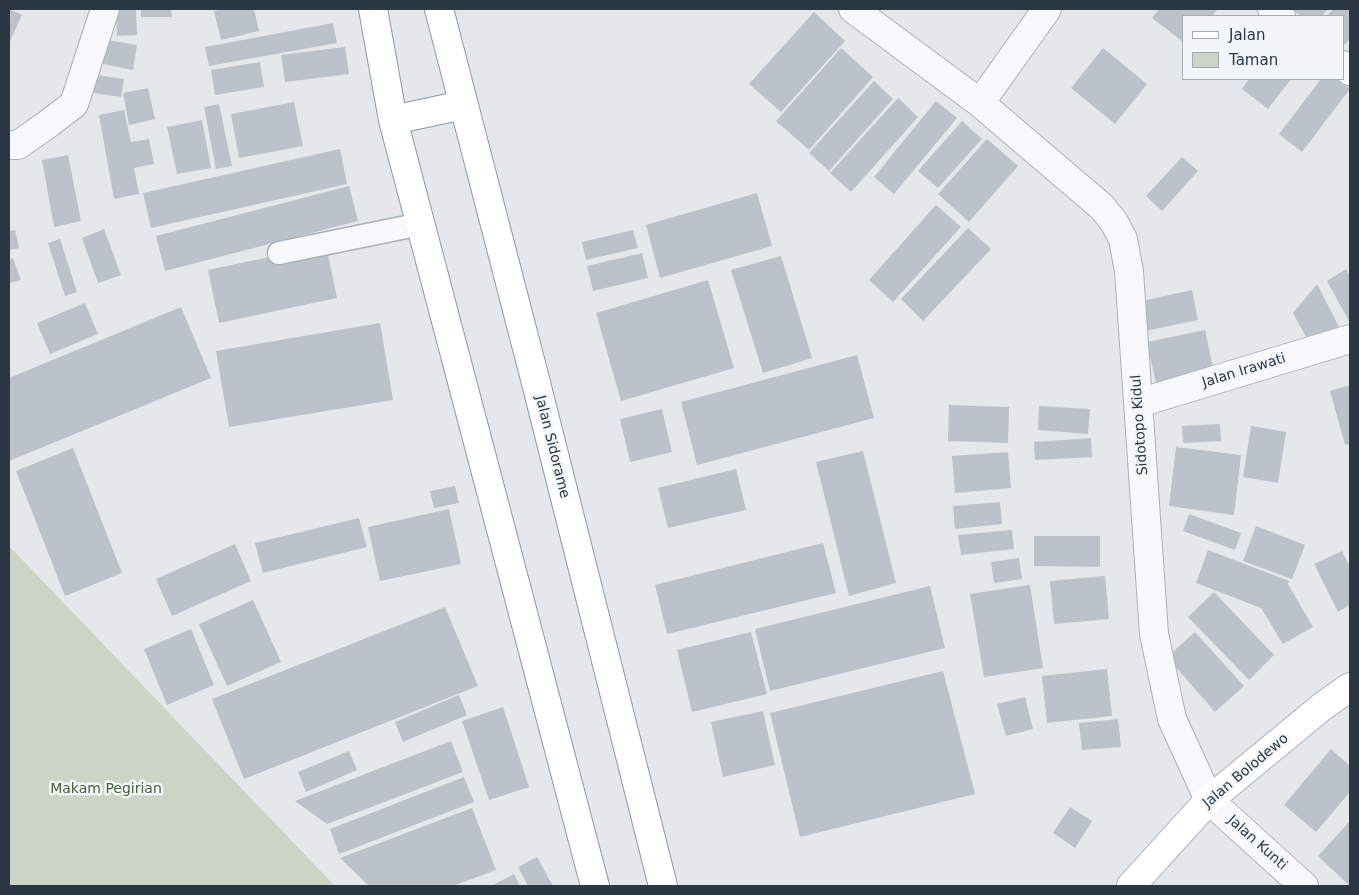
<!DOCTYPE html>
<html>
<head>
<meta charset="utf-8">
<style>
	body { margin:0 }
	#map { position:relative; width:1359px; height:895px; overflow:hidden; background:#e4e8eb; font-family:"DejaVu Sans",sans-serif }
	canvas { display:block }
	.frame { position:absolute; inset:0; border:10px solid #2b3844; pointer-events:none }
	.legend { position:absolute; left:1182px; top:15px; width:162px; height:65px; box-sizing:border-box; background:#f3f6f9; border:1px solid #a3aab1; margin:0; padding:6px 9px; list-style:none; font-size:15px; color:#2b3844 }
	.legend li { display:flex; align-items:center; gap:10px; height:25px }
	.legend b { width:25px; border:1px solid #a3aab1 }
</style>
</head>
<body>
<div id="map">
<canvas width="1359" height="895"></canvas>
<div class="frame"></div>
<ul class="legend">
<li><b style="height:6px;background:#fff"></b>Jalan</li>
<li><b style="height:14px;background:#ccd5c5"></b>Taman</li>
</ul>
</div>
<script>
const c = document.querySelector('canvas').getContext('2d');
c.lineJoin = 'round';
function fill(path, color) {
  c.fillStyle = color;
  c.fill(path, 'evenodd');
}
function toPath(rows) {
  const path = new Path2D();
  for (const r of rows) {
    path.moveTo(r[0], r[1]);
    for (let i = 2; i < r.length; i += 2) path.lineTo(r[i], r[i + 1]);
  }
  return path;
}
function stroke(path, color, width, dash) {
  c.strokeStyle = color;
  c.lineWidth = width;
  c.lineCap = dash ? 'butt' : 'round';
  c.setLineDash(dash || []);
  c.stroke(path);
}
function write(font, color, halo, rows, align = 'center') {
  c.font = font + ' "DejaVu Sans",sans-serif';
  c.lineWidth = 5;
  c.setLineDash([]);
  c.textBaseline = 'middle';
  c.strokeStyle = halo;
  c.fillStyle = color;
  for (const [text, x, y, turn = 0] of rows) {
    c.save();
    c.translate(x, y);
    c.rotate((+turn || 0) * Math.PI / 180);
    c.textAlign = isNaN(turn) ? turn : align;
    if (halo) c.strokeText(text, 0, 0);
    c.fillText(text, 0, 0);
    c.restore();
  }
}
fill(toPath([
	[9,546,335,886,9,886]
]), '#ccd5c5');
fill(toPath([
	[9,9,22,15,9,43],
	[116,9,136,9,137,35,117,36],
	[141,9,171,9,172,17,141,17],
	[225,9,254,9,259,31,221,40,214,11],
	[1159,9,1218,9,1212,16,1183,16,1183,42,1152,18],
	[1295,9,1328,9,1322,16,1301,16,1294,11],
	[1333,9,1350,9,1350,38,1345,45,1343,43,1343,16,1327,16],
	[814,12,845,41,781,112,749,84],
	[333,23,337,43,209,66,205,47],
	[102,39,137,45,133,70,98,63],
	[345,47,349,74,285,82,281,55],
	[841,48,873,77,809,150,776,121],
	[1103,48,1147,84,1115,124,1071,88],
	[260,62,264,87,215,95,211,70],
	[89,74,124,79,121,97,87,92],
	[1249,79,1291,79,1268,109,1242,89],
	[1321,79,1336,79,1350,89,1302,152,1279,134],
	[874,81,893,99,829,171,809,153],
	[148,88,155,119,129,125,123,93],
	[898,98,918,117,851,192,830,173],
	[936,101,957,118,894,194,874,177],
	[294,102,303,146,239,158,231,114],
	[219,104,232,166,216,169,204,107],
	[124,110,131,142,149,139,154,164,134,168,139,194,114,199,99,115],
	[202,120,211,168,177,174,167,127],
	[962,121,982,139,938,188,918,171],
	[987,139,1018,166,969,222,938,194],
	[340,149,347,184,151,228,143,193],
	[68,155,81,221,54,227,42,160],
	[1182,157,1198,171,1162,211,1146,196],
	[349,186,358,221,165,271,156,236],
	[757,193,772,246,660,278,646,225],
	[936,205,961,227,893,302,869,280],
	[968,228,991,249,923,321,901,299],
	[104,229,121,275,98,283,82,238],
	[15,230,19,248,9,250,9,231],
	[633,230,638,248,586,260,582,242],
	[60,239,77,292,65,296,48,243],
	[326,245,337,298,219,323,208,270],
	[642,253,648,278,593,291,587,266],
	[781,256,812,358,763,373,731,270],
	[13,258,21,280,9,283,9,260],
	[1346,269,1350,276,1350,323,1327,281],
	[708,280,734,368,621,401,596,313],
	[1317,284,1339,327,1306,337,1293,313],
	[1192,290,1198,320,1145,331,1138,302],
	[85,303,98,334,50,354,37,323],
	[181,307,211,378,9,461,9,378],
	[380,323,393,400,229,427,216,351],
	[1205,330,1215,376,1157,388,1147,342],
	[857,355,874,418,697,465,681,402],
	[1350,385,1350,444,1345,445,1330,391],
	[949,405,1009,407,1008,443,948,441],
	[1039,406,1090,409,1088,434,1038,430],
	[662,409,672,452,630,462,620,419],
	[1220,424,1221,441,1183,443,1182,426],
	[1251,426,1286,432,1278,483,1243,477],
	[1091,438,1092,457,1035,460,1034,442],
	[1176,447,1241,455,1234,515,1169,506],
	[73,448,122,573,65,596,16,471],
	[863,451,896,583,849,596,816,462],
	[1008,452,1011,488,955,493,952,456],
	[736,469,746,510,668,528,658,488],
	[455,486,459,503,434,508,430,491],
	[1000,502,1002,524,955,529,953,506],
	[449,509,461,564,380,581,368,527],
	[1189,514,1241,533,1235,550,1183,531],
	[359,518,367,547,263,573,255,543],
	[1256,526,1305,545,1292,579,1243,561],
	[1012,530,1014,549,961,555,958,535],
	[1034,536,1100,536,1100,567,1034,566],
	[823,543,836,593,667,634,655,585],
	[235,544,251,581,172,616,156,579],
	[1208,550,1289,581,1288,584,1313,627,1283,644,1261,608,1196,583],
	[1342,551,1350,567,1350,605,1338,612,1314,564],
	[1019,558,1022,579,994,583,991,562],
	[1105,576,1109,619,1054,624,1050,581],
	[1030,585,1043,668,984,677,970,594],
	[930,586,945,648,770,691,755,629],
	[1214,592,1274,655,1249,680,1188,617],
	[253,600,281,662,227,686,199,624],
	[445,607,478,686,244,779,212,699],
	[191,629,214,685,167,705,144,649],
	[751,632,767,694,692,712,677,650],
	[1195,632,1244,686,1215,712,1167,657],
	[1107,669,1112,716,1047,723,1042,676],
	[943,671,975,794,800,837,770,713],
	[459,695,467,715,403,742,395,722],
	[1025,697,1033,729,1006,736,997,704],
	[503,707,529,787,489,800,462,721],
	[763,711,775,765,723,777,711,722],
	[1118,719,1121,747,1082,750,1079,723],
	[451,741,463,772,327,824,295,801],
	[1331,749,1350,766,1350,792,1316,832,1284,805],
	[349,751,357,770,306,792,298,772],
	[464,777,474,802,339,854,330,829],
	[1070,807,1092,821,1075,848,1053,833],
	[472,808,496,870,453,886,369,886,340,858],
	[1350,821,1350,886,1318,856],
	[537,857,553,886,528,886,518,867],
	[514,874,520,886,491,886]
]), '#bbc2c9');
const lane = toPath([
	[279,253,421,224]
]);
const street = toPath([
	[853,9,980,103,1102,207,1114,222,1123,239,1129,271,1154,634,1172,719,1209,800,1304,886],
	[1272,9,1281,16],
	[1343,65,1350,71],
	[980,103,1047,9],
	[9,145,18,145,48,124,74,104,105,9],
	[1139,403,1350,339]
]);
const secondary = toPath([
	[1131,886,1209,800,1323,706,1350,687]
]);
const highway = toPath([
	[373,9,393,120,595,886],
	[439,9,535,379,663,886],
	[393,120,463,105]
]);
stroke(lane, '#a9b0b6', 25);
stroke(street, '#a9b0b6', 30);
stroke(secondary, '#a9b0b6', 30);
stroke(highway, '#8b98a2', 30);
stroke(lane, '#f6f8fa', 22);
stroke(street, '#f6f8fa', 28);
stroke(secondary, '#fff', 28);
stroke(highway, '#fff', 28);
write('14px', '#2b3844', '#f3f6f9', [
	["Jalan Irawati",1244,371,-17],
	["Sidotopo Kidul",1140,425,-94],
	["Jalan Sidorame",552,447,76],
	["Jalan Bolodewo",1246,771,-40],
	["Jalan Kunti",1257,843,42]
]);
write('14px', '#466038', '#f3f6f9', [
	["Makam Pegirian",106,789]
]);
</script>
</body>
</html>
